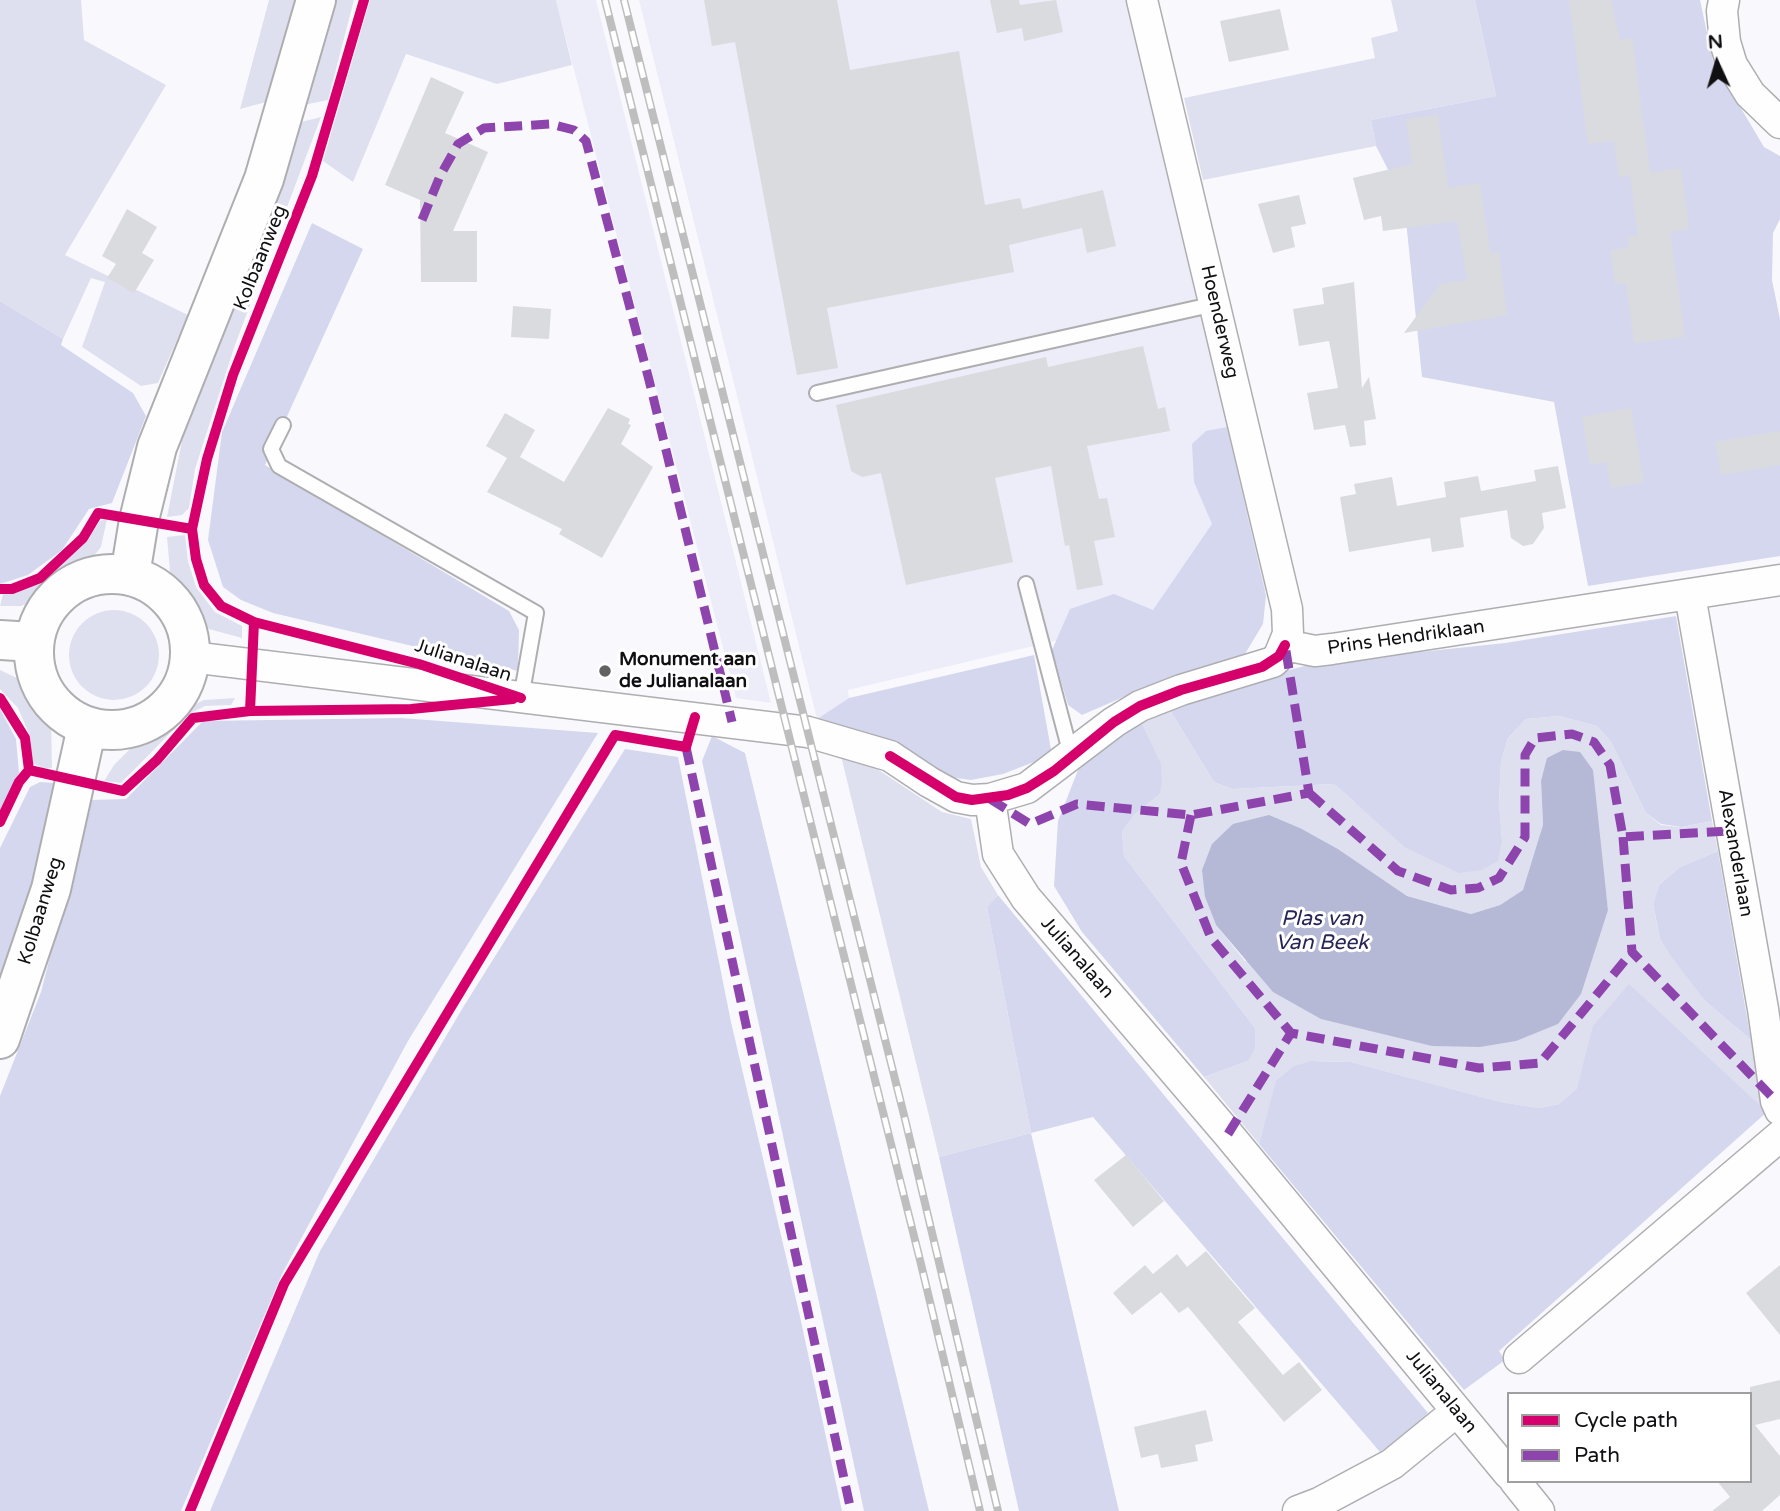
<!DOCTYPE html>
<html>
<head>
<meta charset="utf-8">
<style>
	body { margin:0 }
	#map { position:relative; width:1780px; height:1511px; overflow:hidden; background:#f9f9fd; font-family:"Varela Round",sans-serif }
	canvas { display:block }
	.legend { position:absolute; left:1507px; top:1392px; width:245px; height:91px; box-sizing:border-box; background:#fff; border:2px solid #9f9fa1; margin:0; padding:9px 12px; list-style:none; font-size:21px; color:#101013 }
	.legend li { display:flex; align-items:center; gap:14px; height:35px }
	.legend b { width:35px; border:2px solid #9f9fa1 }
	.north { position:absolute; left:1682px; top:28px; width:70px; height:70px; -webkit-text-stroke:5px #fff; paint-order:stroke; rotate:356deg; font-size:19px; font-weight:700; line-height:28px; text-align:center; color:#101013 }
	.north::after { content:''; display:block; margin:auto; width:24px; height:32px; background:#101013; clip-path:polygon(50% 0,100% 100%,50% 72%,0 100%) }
</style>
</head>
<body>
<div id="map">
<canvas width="1780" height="1511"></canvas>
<ul class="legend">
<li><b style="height:9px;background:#d6006c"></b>Cycle path</li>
<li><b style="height:9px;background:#8e44ad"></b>Path</li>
</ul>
<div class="north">N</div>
</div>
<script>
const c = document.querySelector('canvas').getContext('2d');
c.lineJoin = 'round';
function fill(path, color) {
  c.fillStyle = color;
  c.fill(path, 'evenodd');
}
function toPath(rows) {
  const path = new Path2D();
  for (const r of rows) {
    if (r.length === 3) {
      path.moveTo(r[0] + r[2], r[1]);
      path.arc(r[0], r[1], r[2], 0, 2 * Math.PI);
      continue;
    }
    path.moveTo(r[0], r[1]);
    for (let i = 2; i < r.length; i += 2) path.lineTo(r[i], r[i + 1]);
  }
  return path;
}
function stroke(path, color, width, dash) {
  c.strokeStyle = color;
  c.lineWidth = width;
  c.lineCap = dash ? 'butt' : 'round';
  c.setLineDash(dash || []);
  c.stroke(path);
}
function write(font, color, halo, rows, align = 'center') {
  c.font = font + ' "Varela Round",sans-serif';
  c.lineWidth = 6;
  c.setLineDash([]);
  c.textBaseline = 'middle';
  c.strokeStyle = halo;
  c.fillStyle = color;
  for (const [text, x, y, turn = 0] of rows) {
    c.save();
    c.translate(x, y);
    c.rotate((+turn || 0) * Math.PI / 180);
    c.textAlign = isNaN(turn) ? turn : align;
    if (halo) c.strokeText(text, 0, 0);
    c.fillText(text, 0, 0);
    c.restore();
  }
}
fill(toPath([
	[556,0,596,0,771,703,736,698],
	[639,0,1130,0,1270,590,848,690,849,698,817,719]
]), '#ecedf9');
fill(toPath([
	[0,0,81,0,84,40,166,85,65,255,188,315,158,383,141,386,82,347,105,282,91,278,63,339,0,301],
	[269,0,297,0,270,101,240,109],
	[332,0,354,0,328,100,304,105],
	[370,0,556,0,572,65,497,84,406,54,353,182,323,161],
	[1391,0,1475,0,1496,96,1371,120,1376,146,1203,180,1184,98,1375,58,1371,38,1398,31],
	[321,117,235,345,195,469,189,508,182,515,167,517,188,410,297,123],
	[107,519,101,547,90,561,39,599,21,606,0,606,3,594,16,593,44,581,87,541,100,521],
	[185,535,188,561,196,587,215,612,242,626,242,638,205,628,187,609,171,583,167,537],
	[114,655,45],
	[0,670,19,679,51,720,52,768,43,768,32,763,30,736,18,708,0,689],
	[235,698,231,705,205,706,189,714,121,783,104,781,114,765,131,748,183,710,204,700],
	[1165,702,1214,782,1232,789,1334,784,1354,802,1502,840,1499,801,1501,762,1508,738,1526,719,1559,716,1597,726,1611,742,1646,813,1661,825,1682,827,1712,821,1718,851,1680,867,1659,885,1653,904,1660,939,1705,1001,1751,1040,1767,1112,1586,1058,1577,1088,1559,1104,1539,1108,1499,1102,1351,1062,1312,1061,1277,1081,1259,1144,1204,1077,1248,1061,1255,1028,1124,856,1122,832,1134,815,1160,794,1137,714],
	[1541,781,1600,845,1608,910,1245,961,1216,925,1205,897,1302,829,1338,849,1407,896,1471,914,1500,905,1523,890,1533,863,1543,825],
	[840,752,868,763,942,812,971,819,981,867,998,895,987,907,1031,1133,939,1157]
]), '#dee0ef');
fill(toPath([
	[1475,0,1700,0,1713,61,1764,147,1780,156,1780,219,1773,233,1772,280,1780,319,1780,556,1588,586,1554,402,1422,377,1404,201,1376,146,1371,120,1496,96],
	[312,223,363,249,265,465,509,611,519,630,518,671,273,613,241,600,223,587,208,540,222,432],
	[0,301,63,339,61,345,133,393,146,416,112,503,89,509,62,550,28,575,0,584],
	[1227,427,1266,596,1263,624,1245,654,1165,679,1082,715,1068,705,1052,650,1070,609,1114,594,1153,610,1212,524,1194,482,1192,444,1206,431],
	[1676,616,1712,821,1682,827,1661,824,1646,813,1611,742,1597,726,1559,716,1526,719,1508,738,1501,762,1499,801,1502,840,1498,861,1482,870,1459,873,1406,848,1334,784,1232,789,1214,782,1165,702,1316,663,1505,643],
	[1034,655,1052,755,1003,774,971,780,948,777,877,736,817,719,849,698],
	[0,709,16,739,19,773,0,811],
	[1137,714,1161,764,1162,780,1160,794,1134,815,1122,832,1124,856,1255,1028,1255,1048,1248,1061,1204,1077,1082,932,1054,886,1058,821,1080,765],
	[401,718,598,733,408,1041,282,1274,181,1511,0,1511,0,1096,41,992,90,800,126,799,203,721],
	[712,736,745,753,929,1511,864,1511,702,761],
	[625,749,678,757,731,1022,799,1312,842,1511,210,1511,320,1251,462,1009],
	[40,782,55,783,33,893,0,995,0,848,30,787],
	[1718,851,1751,1040,1705,1001,1671,956,1660,939,1653,904,1659,885,1680,867],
	[998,895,1428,1413,1394,1443,1380,1452,1093,1117,1031,1133,1119,1511,1019,1511,939,1157,1031,1133,987,907],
	[1629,984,1767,1112,1499,1351,1505,1360,1464,1390,1259,1144,1276,1081,1294,1066,1312,1061,1351,1062,1500,1102,1539,1108,1559,1104,1577,1088,1593,1026]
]), '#d5d7ef');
fill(toPath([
	[1563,750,1580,752,1593,770,1608,910,1581,994,1558,1024,1516,1041,1480,1047,1432,1046,1321,1019,1273,992,1216,925,1205,897,1202,870,1212,844,1233,824,1269,815,1302,829,1338,849,1407,896,1471,914,1500,905,1523,890,1543,825,1541,781,1547,758]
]), '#b6b9d5');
fill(toPath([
	[704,0,837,0,850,70,959,51,985,205,1020,198,1023,209,1103,190,1116,246,1087,253,1082,228,1009,245,1014,272,827,308,838,368,797,375,735,42,712,46],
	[990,0,1019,0,1020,5,1056,0,1063,32,1024,41,1022,28,997,33],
	[1569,0,1611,0,1620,40,1632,38,1633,43,1650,173,1681,168,1689,229,1670,232,1685,337,1634,343,1626,283,1615,284,1610,250,1629,247,1627,237,1638,236,1630,176,1619,177,1614,141,1588,144],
	[1280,9,1289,50,1229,62,1220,21],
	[431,77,464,92,445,133,488,152,453,231,477,231,477,282,421,282,420,200,385,185],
	[1438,115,1448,188,1480,183,1490,253,1499,252,1507,315,1404,333,1440,284,1467,280,1457,221,1383,231,1381,216,1364,220,1353,178,1412,164,1406,119],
	[1299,195,1306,224,1291,227,1295,247,1273,253,1258,204],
	[127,209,157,227,142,253,154,260,134,293,107,278,116,264,102,256],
	[1354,282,1362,388,1369,377,1376,419,1364,421,1366,445,1350,447,1345,425,1314,430,1307,393,1338,388,1329,341,1299,346,1293,309,1324,304,1322,288],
	[513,306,551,309,549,339,511,337],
	[1143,346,1158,409,1165,407,1170,431,1087,446,1099,499,1107,498,1115,537,1094,541,1103,585,1077,590,1069,545,1065,546,1051,466,995,478,1013,562,906,585,881,473,862,477,851,471,836,405,1046,357,1048,367],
	[608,408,630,419,628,424,631,425,621,444,653,467,602,558,559,534,562,529,487,492,507,458,486,446,505,413,535,430,520,457,564,482],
	[1631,408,1644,482,1611,488,1606,462,1590,465,1582,417],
	[1780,431,1780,465,1721,475,1715,442],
	[1558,466,1566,508,1542,513,1544,528,1533,544,1523,546,1511,538,1507,510,1460,518,1464,547,1432,552,1430,538,1349,552,1340,497,1356,494,1354,484,1392,477,1397,506,1446,497,1444,482,1478,476,1481,491,1536,481,1534,470],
	[1126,1155,1164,1201,1133,1227,1094,1180],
	[1206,1251,1255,1308,1238,1322,1283,1375,1299,1362,1322,1390,1284,1422,1188,1307,1179,1313,1161,1292,1132,1315,1113,1293,1145,1265,1153,1274,1177,1254,1187,1267],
	[1780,1265,1780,1335,1746,1293],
	[1780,1380,1780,1419,1755,1425,1780,1456,1780,1495,1762,1511,1712,1511,1730,1497,1717,1481,1750,1481,1750,1387],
	[1206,1410,1213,1441,1195,1445,1198,1461,1161,1468,1158,1454,1141,1458,1134,1427]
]), '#dadbde');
const lane = toPath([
	[817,393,1215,304],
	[283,425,271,449,279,466,536,613,521,698],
	[1026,584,1071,755]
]);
const street = toPath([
	[1724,0,1722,11,1725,42,1732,65,1750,94,1780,123],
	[1690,595,1763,1009,1776,1101,1780,1110],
	[1285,645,1315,651,1332,649,1780,580],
	[191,657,808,732,890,756,929,782,956,797,972,800,990,799,1027,788,1114,722,1140,706,1181,690,1273,662,1279,656,1288,634,1287,609,1142,0],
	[990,799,998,854,1026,898,1228,1134,1509,1474],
	[1519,1358,1780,1136],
	[1515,1481,1539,1511],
	[1298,1511,1319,1503,1392,1464,1457,1411]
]);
const secondary = toPath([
	[112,652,78],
	[130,575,139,520,157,447,264,179,316,0],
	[0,640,33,642],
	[0,1039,51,889,87,727]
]);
stroke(lane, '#aeaeb1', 18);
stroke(street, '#aeaeb1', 33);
stroke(secondary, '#aeaeb1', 42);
stroke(toPath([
	[190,1511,284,1284,612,739]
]), '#e4e4e4', 4.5, [2, 5]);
stroke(lane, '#fefeff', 14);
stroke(street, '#fefeff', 30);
stroke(secondary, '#fefeff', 38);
const rail = toPath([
	[605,0,920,1260,980,1511],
	[624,0,905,1119,998,1511]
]);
stroke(rail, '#bebebf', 8);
stroke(rail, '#fff', 5, [16]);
stroke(toPath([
	[422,220,440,176,458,144,484,128,551,124,574,130,586,141,649,380,732,722],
	[686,747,851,1511],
	[1309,793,1398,871,1451,890,1478,888,1499,878,1525,837,1525,755,1535,738,1572,734,1594,742,1610,765,1623,837,1731,831],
	[990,799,1030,824,1077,804,1191,815,1309,793,1285,645],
	[1191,815,1181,863,1211,938,1291,1033],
	[1623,837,1632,952,1776,1101],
	[1228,1134,1291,1033,1479,1068,1540,1063,1632,952]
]), '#8e44ad', 9, [18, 9]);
stroke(toPath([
	[364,0,312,176,233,375,207,459,192,529,196,559,204,585,221,606,254,622,419,664,521,698],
	[0,589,12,589,40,578,83,538,98,513,192,529],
	[0,698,25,738,29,770,19,782,0,822],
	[250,711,254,622],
	[890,756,956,797,972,800,1008,795,1027,788,1054,771,1114,722,1140,706,1181,690,1262,667,1279,656,1285,645],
	[29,770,123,791,157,760,193,718,250,711,411,709,513,699],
	[190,1511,284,1284,615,735,686,747,695,717]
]), '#d6006c', 10);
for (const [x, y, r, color] of [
	[605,671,7,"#626265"]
]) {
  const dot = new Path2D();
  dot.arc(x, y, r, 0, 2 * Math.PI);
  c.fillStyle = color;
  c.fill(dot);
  stroke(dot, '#fff', 2.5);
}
write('19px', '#101013', '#fff', [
	["Kolbaanweg",261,258,-68],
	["Hoenderweg",1219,322,77],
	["Prins Hendriklaan",1406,638,-8],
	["Julianalaan",463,661,18],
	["Alexanderlaan",1735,853,80],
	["Kolbaanweg",41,911,-73],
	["Julianalaan",1077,958,49],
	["Julianalaan",1441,1392,51]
]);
write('bold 19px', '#101013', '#fff', [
	["Monument aan",619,660],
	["de Julianalaan",619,682]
], 'left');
write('italic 21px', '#262556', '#fff', [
	["Plas van",1322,919],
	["Van Beek",1322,943]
]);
</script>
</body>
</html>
